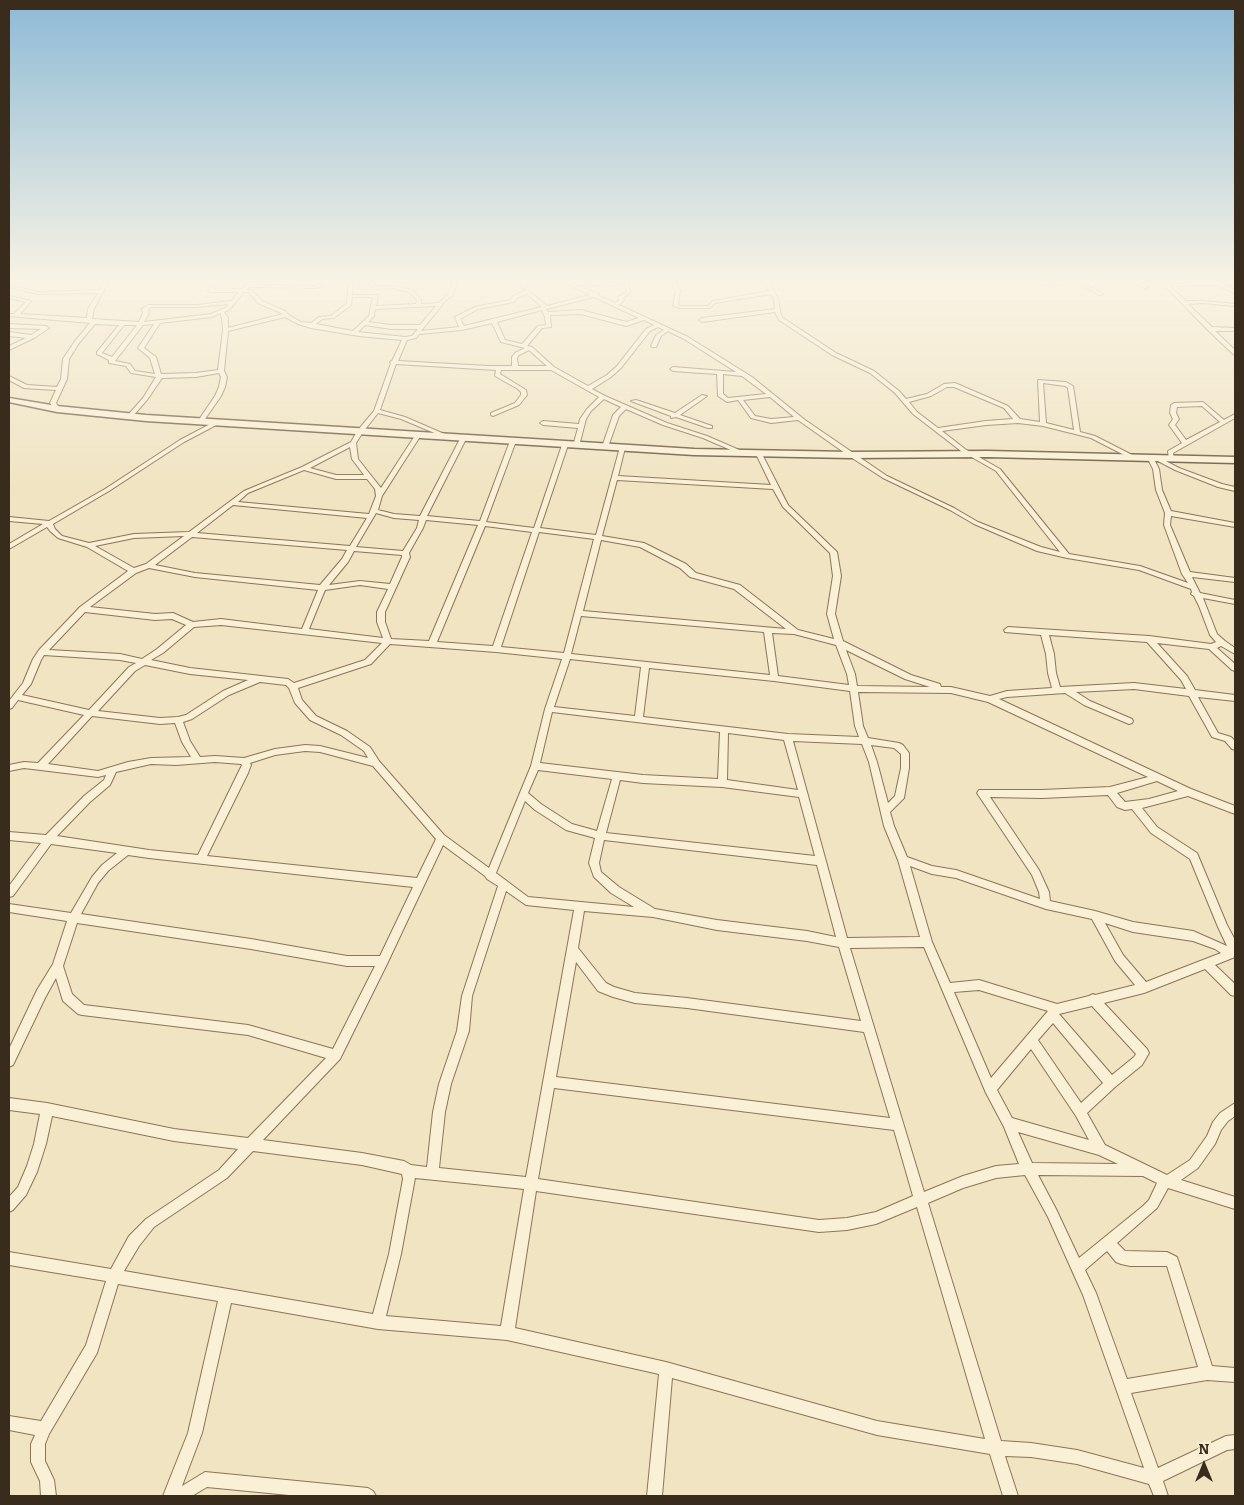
<!DOCTYPE html>
<html>
<head>
<meta charset="utf-8">
<style>
	body { margin:0 }
	#map { position:relative; width:1244px; height:1505px; overflow:hidden; background:#f0e4c2; font-family:Bitter,serif }
	canvas { display:block }
	.frame { position:absolute; inset:0; border:10px solid #392c1d; pointer-events:none }
	.north { position:absolute; left:1179px; top:1440px; width:50px; height:50px; -webkit-text-stroke:4px #f7edd2; paint-order:stroke; rotate:0deg; font-size:14px; font-weight:700; line-height:20px; text-align:center; color:#392c1d }
	.north::after { content:''; display:block; margin:auto; width:18px; height:22px; background:#392c1d; clip-path:polygon(50% 0,100% 100%,50% 72%,0 100%) }
</style>
</head>
<body>
<div id="map">
<canvas width="1244" height="1505"></canvas>
<div class="frame"></div>
<div class="north">N</div>
</div>
<script>
const c = document.querySelector('canvas').getContext('2d');
c.lineJoin = 'round';
function toPath(rows) {
  const path = new Path2D();
  for (const r of rows) {
    path.moveTo(r[0], r[1]);
    for (let i = 2; i < r.length; i += 2) path.lineTo(r[i], r[i + 1]);
  }
  return path;
}
function stroke(path, color, width, dash) {
  c.strokeStyle = color;
  c.lineWidth = width;
  c.lineCap = dash ? 'butt' : 'round';
  c.setLineDash(dash || []);
  c.stroke(path);
}
function fill(path, color) {
  c.fillStyle = color;
  c.fill(path, 'evenodd');
}
const street = toPath([
	[104,281,109,281,94,309,92,319,139,322,143,313,142,309,148,305,197,305,231,301,239,292,210,292,208,291,213,283,184,281,218,281,213,289,242,289,250,281,255,281,252,285,316,286,327,281,334,281,317,288,249,287,246,290,252,290,262,301,285,311,290,316,301,322,311,323,319,317,331,316,347,303,349,281,353,281,352,295,378,295,376,306,416,304,417,300,409,292,393,288,373,289,368,281,373,281,376,286,393,286,413,290,421,300,421,304,439,303,449,293,453,281,458,281,453,295,446,300,421,331,459,327,455,317,475,307,510,300,513,296,525,291,520,281,525,281,529,291,547,306,590,295,562,281,569,281,580,287,592,283,610,284,619,281,629,281,630,293,623,298,624,300,619,305,688,337,752,377,805,420,887,476,954,508,978,522,1041,547,1060,552,996,471,961,451,913,414,895,393,870,373,832,355,779,320,775,312,702,322,699,320,702,318,775,309,774,299,771,294,715,303,710,308,680,308,673,306,676,290,668,281,675,282,680,290,678,305,680,306,708,306,713,301,769,291,764,281,769,281,778,299,781,315,783,318,836,353,874,371,899,391,906,399,927,394,944,384,955,383,1008,406,1020,419,1040,422,1038,380,1066,382,1073,386,1080,432,1095,436,1136,457,1136,459,1132,459,1091,438,1043,426,1018,423,986,425,942,431,965,449,1000,469,1069,554,1140,566,1188,583,1182,574,1164,525,1165,513,1156,490,1153,469,1148,459,1151,457,1154,459,1159,469,1162,490,1171,511,1235,523,1235,527,1171,516,1170,525,1190,572,1235,578,1235,582,1192,577,1200,593,1235,600,1235,604,1203,598,1217,634,1225,641,1235,648,1235,654,1221,646,1217,648,1235,664,1235,671,1232,670,1209,649,1157,643,1187,676,1195,690,1235,695,1235,701,1198,697,1218,733,1231,737,1235,741,1235,750,1232,749,1225,741,1212,737,1189,696,1134,689,1076,692,1090,701,1132,719,1133,721,1132,723,1129,724,1084,705,1065,693,1007,697,999,699,1191,789,1235,806,1235,814,1188,796,1142,808,1157,827,1197,853,1227,925,1235,940,1235,957,1215,965,1235,984,1235,996,1231,995,1205,969,1144,993,1104,1003,1147,1049,1149,1053,1142,1065,1115,1087,1087,1113,1105,1145,1167,1175,1190,1160,1207,1136,1213,1122,1220,1113,1235,1103,1235,1116,1228,1121,1221,1130,1215,1144,1198,1168,1181,1180,1235,1197,1235,1209,1168,1188,1157,1208,1117,1243,1125,1251,1167,1252,1177,1257,1212,1366,1235,1368,1235,1382,1207,1380,1131,1393,1158,1468,1226,1436,1235,1435,1235,1449,1227,1450,1163,1481,1168,1496,1154,1496,1149,1484,1077,1464,1031,1457,1005,1456,1018,1496,1003,1496,990,1454,877,1435,672,1378,662,1496,647,1496,659,1374,507,1340,378,1329,231,1303,202,1433,182,1486,205,1472,368,1488,373,1491,376,1496,299,1496,207,1487,192,1496,163,1496,188,1433,218,1301,118,1284,97,1353,49,1434,45,1444,45,1461,54,1480,56,1496,41,1496,40,1481,31,1462,31,1444,35,1435,9,1430,9,1416,41,1421,86,1345,106,1281,9,1265,9,1252,111,1269,129,1236,146,1219,219,1170,238,1149,174,1141,52,1116,46,1144,37,1172,26,1195,13,1210,9,1212,9,1197,18,1187,27,1166,34,1144,40,1114,9,1110,9,1098,47,1103,174,1129,248,1138,326,1058,248,1035,82,1015,78,1014,63,1001,56,978,45,998,13,1065,9,1067,9,1049,37,990,53,964,67,921,9,912,9,904,71,913,92,877,102,865,117,853,51,844,13,896,9,897,9,886,41,843,9,840,9,832,46,835,84,796,104,780,106,775,98,777,24,768,9,771,9,765,24,762,38,763,84,715,18,700,12,708,9,709,9,701,23,683,33,659,39,650,80,607,128,571,87,547,58,538,50,531,47,527,9,549,9,544,43,524,9,521,9,517,49,521,105,489,180,440,216,421,220,421,220,423,184,442,109,491,53,524,55,529,62,536,89,543,134,534,189,532,244,491,302,467,351,442,358,430,374,411,391,363,390,362,392,361,402,340,359,336,311,328,298,324,285,317,228,331,224,371,227,377,225,387,221,396,203,422,201,423,198,421,215,396,219,387,221,377,219,373,196,377,162,378,147,400,132,417,128,417,128,415,143,398,156,377,131,373,126,366,109,363,109,360,97,354,97,352,119,325,95,324,79,343,69,359,67,379,56,403,60,409,55,410,50,403,56,390,24,388,9,380,9,376,27,385,57,387,61,379,63,359,75,341,90,323,9,316,9,314,14,314,26,302,9,298,9,296,31,301,20,314,87,318,88,309,98,293,37,294,9,287,9,285,37,292,100,290,104,281],
	[625,283,626,292,618,297,619,300,615,303,599,296,599,294,584,288,592,285,610,286,625,283],
	[244,292,249,292,258,303,283,314,228,328,228,318,224,312,229,310,244,292],
	[527,294,542,307,464,326,460,319,478,309,514,302,517,298,527,294],
	[352,297,373,297,369,316,353,331,316,324,322,319,334,318,351,305,352,297],
	[594,297,639,318,626,322,581,310,548,312,546,309,594,297],
	[229,304,225,308,211,314,144,322,149,313,148,310,151,307,197,307,229,304],
	[436,306,420,325,391,325,368,322,374,316,375,309,436,306],
	[542,310,545,317,546,325,538,326,522,344,505,340,497,322,542,310],
	[220,313,222,318,223,330,218,370,196,373,161,374,156,357,144,348,160,323,212,317,220,313],
	[581,314,626,326,644,320,654,325,646,329,617,366,607,375,588,386,554,367,532,347,527,346,542,328,551,327,550,315,581,314],
	[492,323,501,342,525,348,515,353,512,357,512,366,488,366,398,361,407,340,416,338,419,334,462,330,492,323],
	[154,324,138,348,150,358,155,374,135,371,130,364,115,361,143,325,154,324],
	[124,325,137,325,112,357,102,353,124,325],
	[365,325,391,329,418,329,412,336,405,337,358,332,365,325],
	[658,327,664,330,656,335,651,346,652,347,656,347,661,336,668,331,684,339,736,372,673,367,670,369,673,371,717,374,718,396,727,402,738,400,751,418,771,423,798,420,849,456,883,478,950,510,974,524,1037,551,1067,558,1139,570,1191,589,1192,592,1191,594,1194,596,1199,606,1210,635,1216,642,1211,644,1149,636,1008,627,1004,630,1005,632,1041,635,1046,654,1048,673,1052,688,1007,691,990,696,951,687,941,687,940,684,911,675,843,641,835,614,841,576,837,552,788,505,762,454,759,452,756,454,771,485,618,476,625,448,620,447,596,535,540,528,568,445,565,443,562,445,534,528,486,522,516,441,513,439,510,441,480,521,427,516,467,437,464,435,461,437,420,516,394,514,378,510,382,496,421,435,416,434,381,488,358,459,356,443,363,432,378,413,401,419,444,437,449,436,405,417,380,410,396,364,496,370,495,376,518,389,521,392,521,395,515,403,491,413,491,415,493,416,519,405,527,395,526,390,500,374,501,370,551,370,599,397,587,409,580,419,579,424,543,421,540,423,543,425,578,428,573,446,574,447,579,446,586,419,591,411,604,399,621,407,613,415,602,447,603,448,608,447,619,416,626,409,663,425,703,438,740,454,744,454,744,452,707,436,667,423,605,396,592,389,611,377,621,368,650,331,658,327],
	[529,350,547,366,518,366,517,358,519,355,529,350],
	[723,374,742,376,766,394,728,398,723,394,723,374],
	[1043,383,1065,386,1068,388,1074,430,1046,423,1043,383],
	[947,387,954,387,1004,408,1013,419,986,421,938,428,917,412,909,402,931,396,947,387],
	[770,397,794,417,771,419,755,416,743,400,770,397],
	[350,447,352,459,364,475,336,475,310,468,350,447],
	[304,470,336,479,367,479,375,489,376,496,369,514,238,502,248,493,304,470],
	[617,480,773,489,783,507,830,553,833,576,827,614,834,639,798,630,740,585,696,573,686,564,644,543,602,536,617,480],
	[233,505,367,518,350,546,197,533,233,505],
	[376,513,394,518,419,520,417,528,403,551,356,547,376,513],
	[426,520,478,525,429,641,391,639,385,622,385,612,410,557,409,553,423,528,426,520],
	[485,526,532,532,493,646,437,642,485,526],
	[539,532,594,539,564,653,501,647,539,532],
	[184,536,146,564,134,568,95,546,134,538,184,536],
	[192,537,347,550,342,559,320,585,195,573,155,565,192,537],
	[601,540,640,547,680,568,690,577,734,589,786,629,583,611,601,540],
	[354,551,402,555,402,557,390,584,360,581,329,585,348,562,354,551],
	[149,568,195,577,318,590,302,629,221,619,193,622,173,613,155,614,90,607,136,573,149,568],
	[360,585,388,589,377,612,377,622,383,638,309,629,325,590,360,585],
	[85,612,155,620,172,619,186,625,157,649,142,659,120,654,49,650,85,612],
	[581,616,764,632,770,675,571,654,581,616],
	[221,625,382,643,365,660,294,683,288,679,190,668,151,660,163,653,194,627,221,625],
	[772,633,794,634,836,645,847,674,849,685,778,676,772,633],
	[1049,635,1147,642,1181,680,1186,689,1134,683,1060,687,1056,673,1054,654,1049,635],
	[390,644,496,652,562,659,545,709,531,766,489,868,444,835,379,761,370,747,347,731,316,716,302,700,298,688,371,664,390,644],
	[846,650,905,679,930,687,857,686,855,674,846,650],
	[44,655,120,660,136,663,129,667,89,710,22,695,31,684,41,660,44,655],
	[570,659,641,667,635,716,554,707,570,659],
	[145,665,190,674,248,680,223,691,186,715,178,717,160,718,98,711,135,671,145,665],
	[649,668,774,681,850,691,855,726,859,737,788,734,643,717,649,668],
	[260,682,286,685,289,688,295,703,310,720,341,735,364,751,368,758,320,746,305,745,275,749,244,758,215,756,200,757,190,741,183,722,192,719,229,695,260,682],
	[858,692,951,693,988,702,1148,777,1110,787,1042,790,979,790,977,793,979,796,1032,875,1039,892,1040,899,956,870,932,866,907,857,894,826,890,812,904,798,909,768,909,753,903,745,899,743,868,738,863,726,858,692],
	[552,712,720,732,718,779,643,775,540,763,552,712],
	[92,716,160,724,175,723,182,742,191,757,151,758,128,762,98,771,48,764,92,716],
	[728,733,784,740,798,790,727,780,728,733],
	[793,741,862,744,869,762,884,826,898,860,920,937,847,938,793,741],
	[871,745,894,748,901,754,901,768,895,796,888,803,877,762,871,745],
	[305,751,320,752,373,766,436,839,417,878,207,856,248,773,251,765,250,763,275,755,305,751],
	[215,762,241,764,242,765,198,855,149,850,57,836,90,802,110,785,116,772,151,764,176,765,215,762],
	[538,770,612,779,597,831,572,824,541,804,528,793,538,770],
	[620,780,643,783,722,787,799,797,815,856,606,833,620,780],
	[1157,781,1178,791,1149,799,1125,802,1117,793,1157,781],
	[1108,795,1117,807,1125,810,1132,809,1151,833,1190,859,1218,927,1227,946,1193,931,1133,922,1095,911,1050,901,1049,892,1039,870,990,797,1042,798,1108,795],
	[525,801,535,810,566,830,595,838,589,863,594,877,611,893,634,907,528,897,496,873,525,801],
	[604,840,817,865,836,937,807,931,717,920,655,909,619,887,601,872,599,863,604,840],
	[443,845,485,876,487,879,498,886,462,996,457,1031,439,1084,433,1112,427,1167,411,1165,404,1161,362,1153,263,1140,340,1059,387,964,443,845],
	[128,855,149,858,413,887,380,956,347,956,251,939,81,914,98,883,108,871,128,855],
	[910,866,932,874,956,878,1046,909,1092,919,1115,961,1135,985,1095,995,1093,994,1089,996,1057,1004,979,980,950,983,932,942,910,866],
	[506,891,526,905,574,910,526,1177,439,1168,445,1112,451,1084,469,1031,472,996,506,891],
	[584,911,653,917,717,930,807,941,839,947,861,1021,687,998,635,993,614,987,606,983,578,948,584,911],
	[77,923,251,949,347,966,375,966,333,1049,248,1025,84,1005,72,994,63,966,77,923],
	[1105,923,1133,932,1193,941,1215,949,1221,953,1146,982,1123,955,1105,923],
	[924,947,986,1093,1004,1127,1019,1164,996,1166,963,1176,924,1192,850,948,924,947],
	[576,962,598,991,613,997,635,1003,687,1008,864,1032,890,1118,556,1077,576,962],
	[979,990,1048,1011,991,1078,954,992,979,990],
	[1092,1006,1136,1054,1134,1057,1112,1075,1059,1014,1092,1006],
	[1053,1023,1103,1083,1081,1103,1038,1040,1053,1023],
	[1031,1049,1076,1116,1089,1140,1012,1118,997,1090,1031,1049],
	[554,1088,894,1130,913,1196,876,1212,847,1218,819,1220,538,1179,554,1088],
	[1018,1132,1099,1155,1118,1164,1032,1163,1018,1132],
	[253,1151,362,1165,402,1174,403,1179,389,1254,373,1314,124,1271,139,1246,154,1227,227,1178,253,1151],
	[1025,1175,1048,1217,1083,1295,1144,1468,1077,1450,1031,1443,1001,1441,928,1203,963,1188,996,1178,1025,1175],
	[1038,1175,1143,1176,1157,1183,1149,1200,1143,1206,1079,1258,1056,1209,1038,1175],
	[415,1178,524,1189,501,1326,386,1316,401,1254,415,1178],
	[536,1191,819,1232,847,1230,876,1224,917,1207,985,1439,877,1421,666,1362,515,1328,536,1191],
	[1107,1251,1116,1262,1121,1264,1130,1266,1167,1266,1198,1367,1127,1379,1096,1293,1085,1270,1107,1251],
	[1032,281,1041,281,1052,285,1065,281,1074,281,1052,287,1032,281],
	[1075,281,1081,281,1103,294,1099,295,1075,281],
	[1128,281,1136,281,1149,287,1145,288,1128,281],
	[1160,281,1165,281,1167,283,1235,282,1235,284,1224,285,1235,290,1235,293,1217,285,1170,286,1186,301,1203,301,1235,304,1235,306,1203,303,1188,304,1212,327,1235,328,1235,331,1215,331,1235,350,1235,355,1233,354,1208,330,1160,281],
	[9,324,46,326,49,328,34,338,9,350,9,346,26,338,9,336,9,332,31,335,41,329,9,328,9,324],
	[702,395,707,396,680,415,712,426,712,428,708,428,676,417,671,418,671,416,631,401,636,400,675,413,702,395],
	[1203,402,1224,420,1235,414,1235,418,1173,453,1174,459,1169,460,1168,451,1182,443,1169,425,1173,419,1170,413,1171,405,1174,403,1203,402],
	[1202,406,1220,422,1186,440,1175,425,1179,419,1176,413,1177,407,1202,406],
	[1158,457,1179,468,1222,484,1235,487,1235,491,1218,487,1175,470,1156,460,1156,458,1158,457]
]);
const secondary = toPath([
	[9,398,57,406,146,415,694,449,851,452,988,451,1235,457,1235,463,988,457,851,458,694,455,146,421,57,412,9,402,9,398]
]);
stroke(street, '#8a7558', 2);
stroke(secondary, '#6c563c', 3);
fill(street, '#faf0d6');
fill(secondary, '#faf0d6');
const sky = c.createLinearGradient(0, 0, 0, 492);
sky.addColorStop(0, '#8dbad6');
sky.addColorStop(0.57, '#f8f3e4');
sky.addColorStop(1, '#f8f3e400');
c.fillStyle = sky;
c.fillRect(0, 0, 1244, 492);
</script>
</body>
</html>
